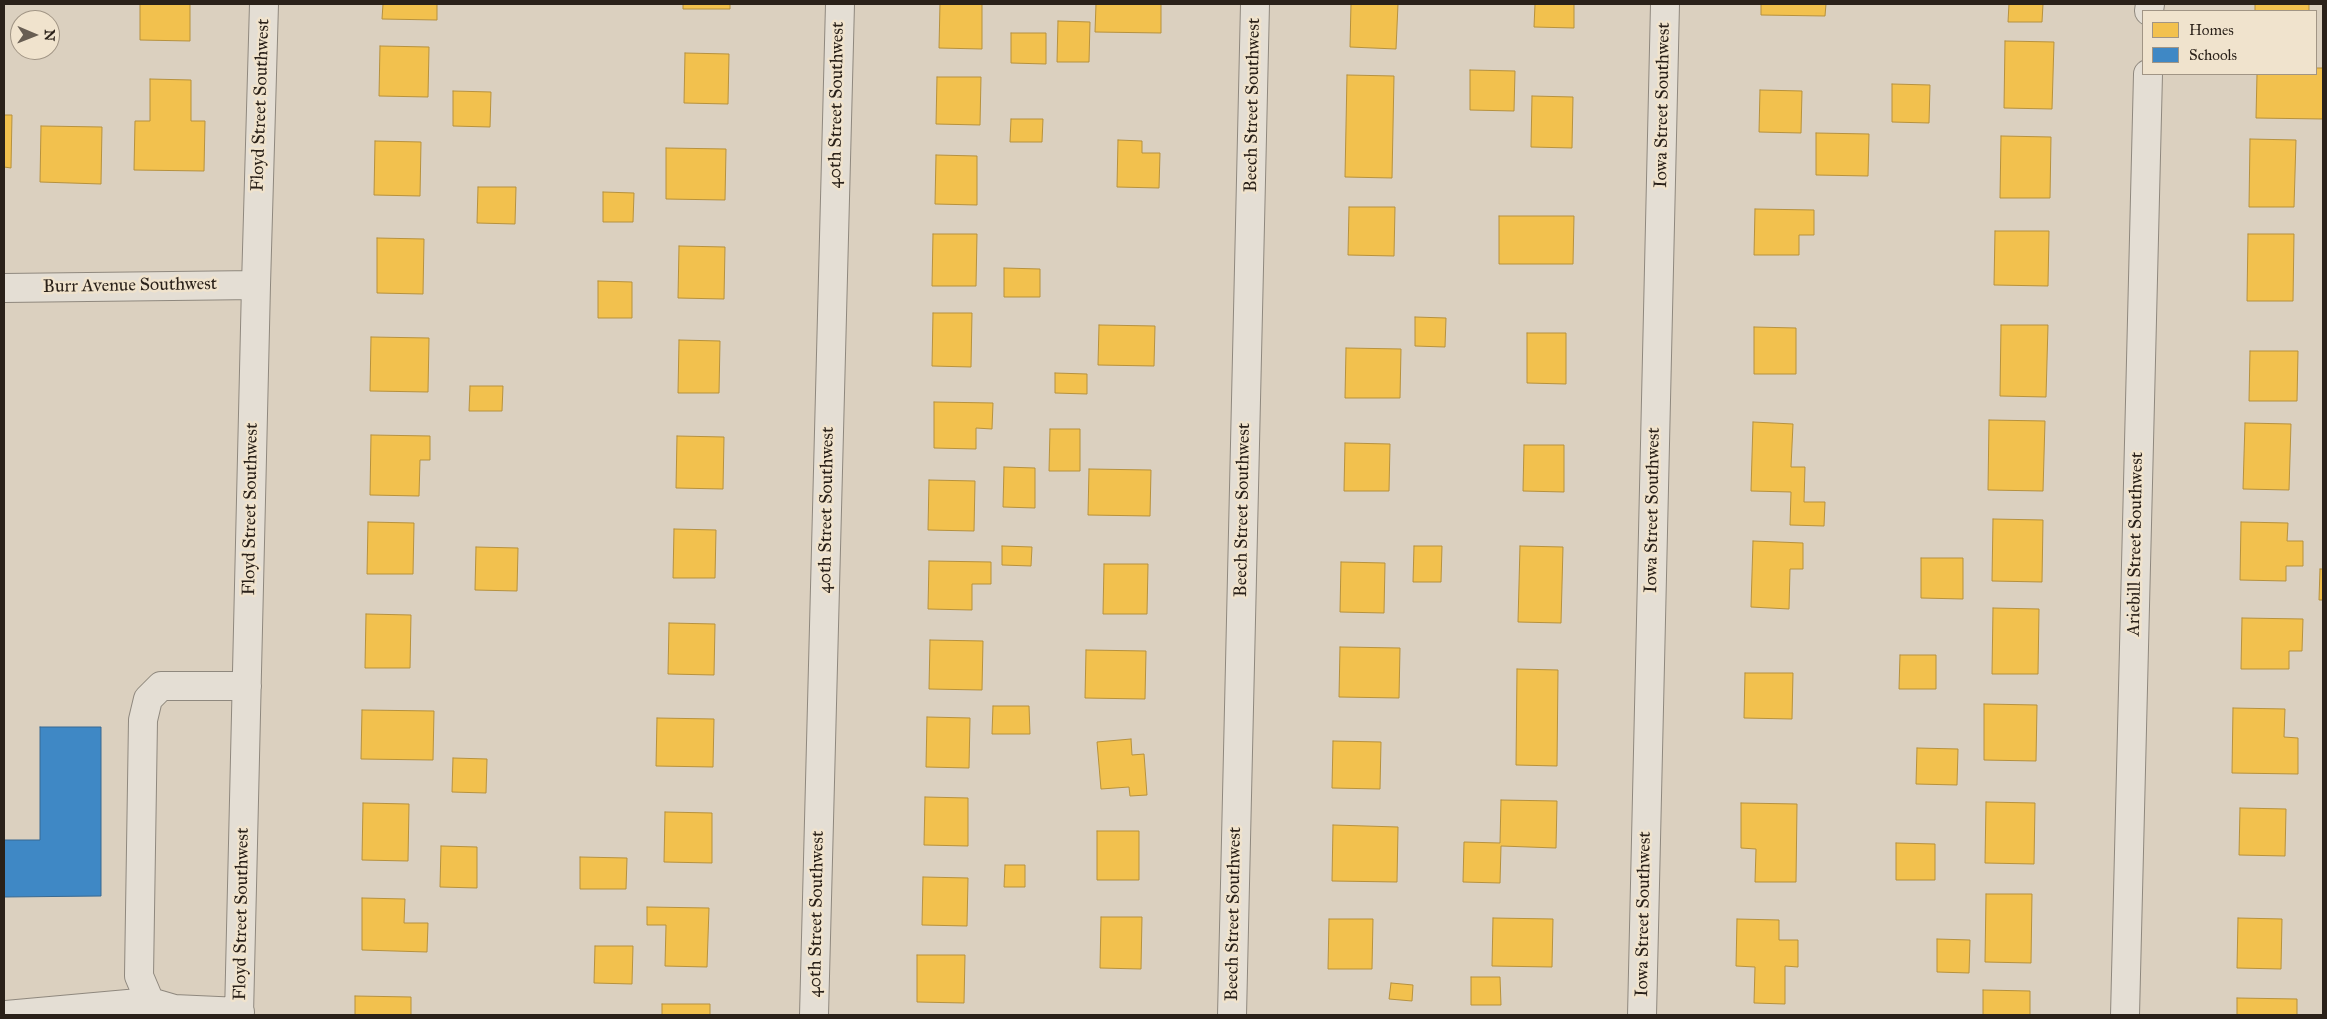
<!DOCTYPE html>
<html>
<head>
<meta charset="utf-8">
<style>
	body { margin:0 }
	#map { position:relative; width:2327px; height:1019px; overflow:hidden; background:#dbd0bf; font-family:"IM FELL Great Primer",serif }
	canvas { display:block }
	.frame { position:absolute; inset:0; border:5px solid #2a2119; pointer-events:none }
	.legend { position:absolute; left:2142px; top:10px; width:175px; height:65px; box-sizing:border-box; background:#f0e3cd; border:1px solid #a19585; margin:0; padding:6px 9px; list-style:none; font-size:15px; color:#2a2119 }
	.legend li { display:flex; align-items:center; gap:10px; height:25px }
	.legend b { width:25px; border:1px solid #a19585 }
	.north { position:absolute; left:10px; top:10px; width:50px; height:50px; box-sizing:border-box; background:#f0e3cd; border:1px solid #a19585; border-radius:50%; rotate:91deg; font-size:14px; font-weight:700; line-height:20px; text-align:center; color:#2a2119 }
	.north::after { content:''; display:block; margin:auto; width:18px; height:22px; background:#685e53; clip-path:polygon(50% 0,100% 100%,50% 72%,0 100%) }
</style>
</head>
<body>
<div id="map">
<canvas width="2327" height="1019"></canvas>
<div class="frame"></div>
<ul class="legend">
<li><b style="height:14px;background:#f2c14e"></b>Homes</li>
<li><b style="height:14px;background:#3f88c5"></b>Schools</li>
</ul>
<div class="north">N</div>
</div>
<script>
const c = document.querySelector('canvas').getContext('2d');
c.lineJoin = 'round';
function fill(path, color) {
  c.fillStyle = color;
  c.fill(path, 'evenodd');
}
function toPath(rows) {
  const path = new Path2D();
  for (const r of rows) {
    path.moveTo(r[0], r[1]);
    for (let i = 2; i < r.length; i += 2) path.lineTo(r[i], r[i + 1]);
  }
  return path;
}
function stroke(path, color, width, dash) {
  c.strokeStyle = color;
  c.lineWidth = width;
  c.lineCap = dash ? 'butt' : 'round';
  c.setLineDash(dash || []);
  c.stroke(path);
}
function write(font, color, halo, rows, align = 'center') {
  c.font = font + ' "IM FELL Great Primer",serif';
  c.lineWidth = 5;
  c.setLineDash([]);
  c.textBaseline = 'middle';
  c.strokeStyle = halo;
  c.fillStyle = color;
  for (const [text, x, y, turn = 0] of rows) {
    c.save();
    c.translate(x, y);
    c.rotate((+turn || 0) * Math.PI / 180);
    c.textAlign = isNaN(turn) ? turn : align;
    if (halo) c.strokeText(text, 0, 0);
    c.fillText(text, 0, 0);
    c.restore();
  }
}
const homes = toPath([
	[140,4,190,4,190,41,140,40,140,4],
	[383,4,437,4,437,20,382,19,383,4],
	[683,4,730,4,730,9,683,9,683,4],
	[940,4,982,4,982,49,939,48,940,4],
	[1096,4,1161,4,1161,33,1095,32,1096,4],
	[1351,4,1398,4,1396,49,1350,47,1351,4],
	[1535,4,1574,4,1574,28,1534,27,1535,4],
	[1761,4,1826,4,1825,16,1761,15,1761,4],
	[2009,4,2043,4,2042,22,2008,22,2009,4],
	[2255,4,2309,4,2309,11,2255,11,2255,4],
	[1058,21,1090,22,1089,62,1057,62,1058,21],
	[1011,33,1046,33,1046,64,1011,63,1011,33],
	[2005,41,2054,42,2052,109,2004,108,2005,41],
	[380,46,429,47,428,97,379,96,380,46],
	[685,53,729,54,728,104,684,103,685,53],
	[2316,68,2323,68,2323,119,2256,118,2257,74,2316,74,2316,68],
	[1470,70,1515,71,1514,111,1470,110,1470,70],
	[1347,75,1394,76,1392,178,1345,177,1347,75],
	[937,77,981,77,980,125,936,124,937,77],
	[150,79,191,80,191,121,205,121,204,171,134,170,135,121,150,121,150,79],
	[1892,84,1930,85,1929,123,1892,122,1892,84],
	[1760,90,1802,91,1801,133,1759,132,1760,90],
	[453,91,491,92,490,127,453,126,453,91],
	[1532,96,1573,97,1572,148,1531,147,1532,96],
	[4,115,12,115,11,168,4,167,4,115],
	[1011,119,1043,119,1042,142,1010,142,1011,119],
	[41,126,102,127,101,184,40,182,41,126],
	[1816,133,1869,134,1868,176,1816,175,1816,133],
	[2001,136,2051,137,2050,198,2000,198,2001,136],
	[2250,139,2296,140,2294,207,2249,207,2250,139],
	[1118,140,1142,141,1142,153,1160,153,1159,188,1117,187,1118,140],
	[375,141,421,142,420,196,374,195,375,141],
	[666,148,726,149,725,200,666,199,666,148],
	[936,155,977,156,977,205,935,204,936,155],
	[478,187,516,187,515,224,477,223,478,187],
	[603,192,634,193,633,222,603,222,603,192],
	[1349,207,1395,207,1394,256,1348,255,1349,207],
	[1755,209,1814,210,1814,235,1799,235,1799,255,1754,255,1755,209],
	[1499,216,1574,216,1573,264,1499,264,1499,216],
	[1995,231,2049,231,2048,286,1994,285,1995,231],
	[933,234,977,234,976,286,932,286,933,234],
	[2248,234,2294,234,2293,301,2247,301,2248,234],
	[377,238,424,239,423,294,377,293,377,238],
	[679,246,725,247,724,299,678,298,679,246],
	[1004,268,1040,269,1040,297,1004,297,1004,268],
	[598,281,632,282,632,318,598,318,598,281],
	[933,313,972,313,971,367,932,366,933,313],
	[1415,317,1446,318,1445,347,1415,346,1415,317],
	[1099,325,1155,326,1154,366,1098,365,1099,325],
	[2001,325,2048,325,2046,397,2000,396,2001,325],
	[1754,327,1796,328,1796,374,1754,374,1754,327],
	[1527,333,1566,333,1566,384,1527,383,1527,333],
	[371,337,429,338,428,392,370,391,371,337],
	[679,340,720,341,719,393,678,393,679,340],
	[1346,348,1401,349,1400,398,1345,398,1346,348],
	[2250,351,2298,351,2297,401,2249,401,2250,351],
	[1055,373,1087,374,1087,394,1055,393,1055,373],
	[470,386,503,386,502,411,469,411,470,386],
	[934,402,993,403,992,429,976,428,976,449,934,448,934,402],
	[1989,420,2045,421,2043,491,1988,490,1989,420],
	[1753,422,1793,424,1791,467,1805,467,1804,502,1825,502,1824,526,1790,525,1791,492,1751,491,1753,422],
	[2245,423,2291,424,2289,490,2243,489,2245,423],
	[1050,429,1080,429,1080,471,1049,471,1050,429],
	[371,435,430,436,430,460,420,460,419,496,370,495,371,435],
	[677,436,724,437,723,489,676,488,677,436],
	[1345,443,1390,444,1389,491,1344,491,1345,443],
	[1524,445,1564,445,1564,492,1523,491,1524,445],
	[1004,467,1035,468,1035,508,1003,507,1004,467],
	[1089,469,1151,470,1150,516,1088,515,1089,469],
	[929,480,975,481,974,531,928,530,929,480],
	[1993,519,2043,520,2042,582,1992,581,1993,519],
	[368,522,414,523,413,574,367,574,368,522],
	[2241,522,2288,523,2287,541,2303,541,2303,566,2286,566,2286,581,2240,580,2241,522],
	[674,529,716,530,715,578,673,578,674,529],
	[1753,541,1803,543,1803,569,1790,569,1789,609,1751,607,1753,541],
	[1002,546,1032,547,1031,566,1002,565,1002,546],
	[1414,546,1442,546,1441,582,1413,582,1414,546],
	[1520,546,1563,547,1561,623,1518,622,1520,546],
	[476,547,518,548,517,591,475,590,476,547],
	[1921,558,1963,558,1963,599,1921,598,1921,558],
	[929,561,991,562,991,584,972,584,972,610,928,609,929,561],
	[1341,562,1385,563,1384,613,1340,612,1341,562],
	[1104,564,1148,564,1147,614,1103,614,1104,564],
	[2320,569,2323,569,2323,600,2319,600,2320,569],
	[1993,608,2039,609,2038,674,1992,674,1993,608],
	[366,614,411,615,410,668,365,668,366,614],
	[2242,618,2303,619,2302,651,2289,651,2289,669,2241,669,2242,618],
	[669,623,715,624,714,675,668,674,669,623],
	[930,640,983,641,982,690,929,689,930,640],
	[1340,647,1400,648,1399,698,1339,697,1340,647],
	[1086,650,1146,651,1145,699,1085,698,1086,650],
	[1900,655,1936,655,1936,689,1899,689,1900,655],
	[1517,669,1558,670,1557,766,1516,765,1517,669],
	[1745,673,1793,673,1792,719,1744,718,1745,673],
	[1984,704,2037,705,2036,761,1984,760,1984,704],
	[993,706,1029,706,1030,734,992,734,993,706],
	[2233,708,2285,709,2284,737,2298,738,2298,774,2232,773,2233,708],
	[362,710,434,711,433,760,361,759,362,710],
	[927,717,970,718,969,768,926,767,927,717],
	[657,718,714,719,713,767,656,766,657,718],
	[1131,739,1132,755,1144,754,1147,795,1130,796,1129,787,1101,789,1097,742,1131,739],
	[1333,741,1381,742,1380,789,1332,788,1333,741],
	[1917,748,1958,749,1957,785,1916,784,1917,748],
	[453,758,487,759,486,793,452,792,453,758],
	[925,797,968,798,968,846,924,845,925,797],
	[1501,800,1557,801,1556,848,1501,846,1500,883,1463,882,1464,842,1500,843,1501,800],
	[1986,802,2035,803,2034,864,1985,863,1986,802],
	[363,803,409,804,408,861,362,860,363,803],
	[1741,803,1797,804,1796,882,1755,882,1756,849,1741,848,1741,803],
	[2240,808,2286,809,2285,856,2239,855,2240,808],
	[665,812,712,813,712,863,664,862,665,812],
	[1333,825,1398,827,1397,882,1332,881,1333,825],
	[1097,831,1139,831,1139,880,1097,880,1097,831],
	[1896,843,1935,844,1935,880,1896,880,1896,843],
	[441,846,477,847,477,888,440,887,441,846],
	[580,857,627,858,626,889,580,889,580,857],
	[1005,865,1025,865,1025,887,1004,887,1005,865],
	[923,877,968,878,967,926,922,925,923,877],
	[1986,894,2032,894,2031,963,1985,962,1986,894],
	[362,898,405,899,404,923,428,923,427,952,362,950,362,898],
	[647,907,709,908,707,967,665,966,666,925,647,925,647,907],
	[1101,917,1142,917,1141,969,1100,968,1101,917],
	[1493,918,1553,919,1552,967,1492,966,1493,918],
	[2238,918,2282,919,2281,969,2237,968,2238,918],
	[1329,919,1373,919,1372,969,1328,969,1329,919],
	[1737,919,1779,920,1779,940,1798,940,1798,967,1785,966,1785,1004,1754,1003,1755,967,1736,966,1737,919],
	[1937,939,1970,940,1969,973,1937,972,1937,939],
	[595,946,633,946,632,984,594,983,595,946],
	[917,955,965,955,964,1003,917,1002,917,955],
	[1471,977,1500,977,1501,1005,1471,1005,1471,977],
	[1391,983,1413,985,1412,1001,1389,999,1391,983],
	[1983,990,2030,991,2030,1015,1983,1015,1983,990],
	[355,996,411,997,411,1015,355,1015,355,996],
	[2237,998,2297,999,2297,1015,2237,1015,2237,998],
	[662,1004,710,1004,710,1015,662,1015,662,1004]
]);
fill(homes, '#f2c14e');
stroke(homes, '#b6913e', 1);
const schools = toPath([
	[40,727,101,727,101,896,4,897,4,840,40,840,40,727]
]);
fill(schools, '#3f88c5');
stroke(schools, '#396991', 1);
const minor = toPath([
	[2149,11,2150,4],
	[4,288,256,285],
	[240,1012,174,1009,150,1002,139,976,143,720,148,699,161,686,247,686],
	[6,1015,150,1002],
	[239,1015,256,285,264,4],
	[814,1015,840,4],
	[1232,1015,1255,4],
	[1642,1015,1665,4],
	[2125,1015,2148,74]
]);
stroke(minor, '#8f887e', 30);
stroke(minor, '#e4ded4', 28);
write('18px', '#2a2119', '#f0e3cd', [
	["Floyd Street Southwest",261,105,-88],
	["40th Street Southwest",837,105,-89],
	["Beech Street Southwest",1253,105,-89],
	["Iowa Street Southwest",1663,105,-89],
	["Burr Avenue Southwest",130,286,-1],
	["Floyd Street Southwest",251,509,-89],
	["40th Street Southwest",827,510,-89],
	["Beech Street Southwest",1243,510,-89],
	["Iowa Street Southwest",1653,510,-89],
	["Ariebill Street Southwest",2136,544,-89],
	["Floyd Street Southwest",242,914,-89],
	["40th Street Southwest",817,914,-89],
	["Beech Street Southwest",1234,914,-89],
	["Iowa Street Southwest",1644,914,-89]
]);
</script>
</body>
</html>
